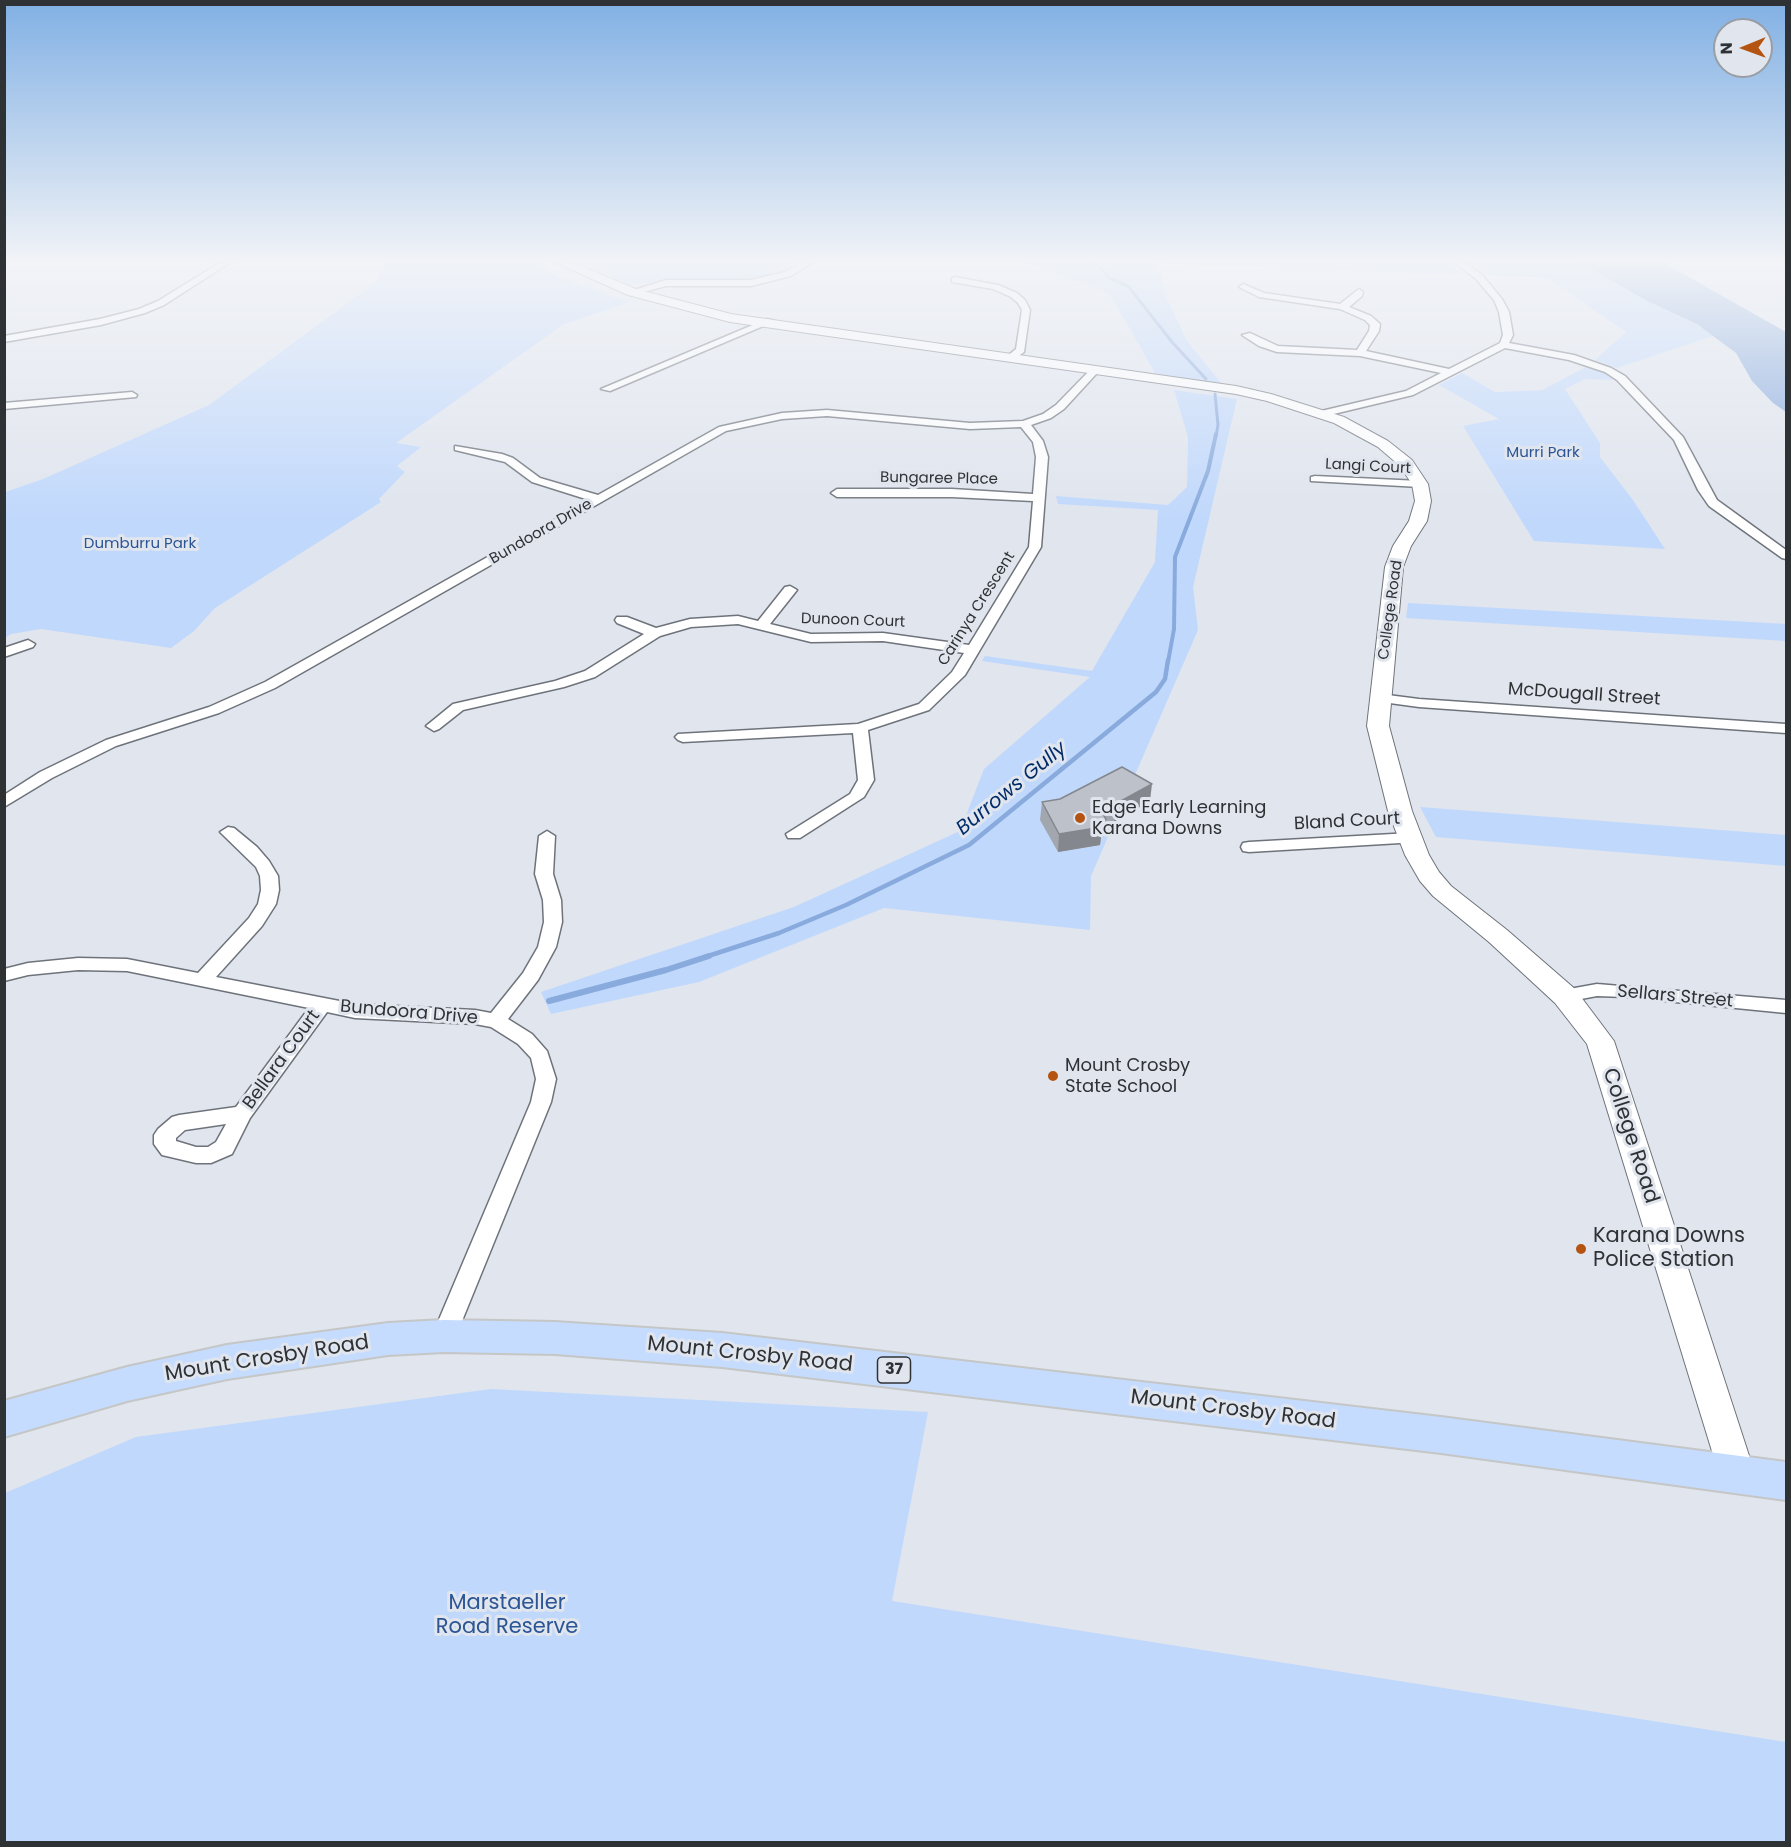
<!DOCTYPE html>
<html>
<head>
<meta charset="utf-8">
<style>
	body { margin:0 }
	#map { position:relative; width:1791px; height:1847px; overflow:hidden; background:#e0e5ee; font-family:Poppins,sans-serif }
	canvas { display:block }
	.frame { position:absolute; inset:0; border:6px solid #2f3235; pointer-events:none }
	.north { position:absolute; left:1713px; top:18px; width:60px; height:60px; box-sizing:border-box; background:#e0e5ee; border:2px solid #999da4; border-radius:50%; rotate:269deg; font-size:16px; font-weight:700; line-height:24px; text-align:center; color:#2f3235 }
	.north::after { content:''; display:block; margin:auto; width:21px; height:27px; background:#b55411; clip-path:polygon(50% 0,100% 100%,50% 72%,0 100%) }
</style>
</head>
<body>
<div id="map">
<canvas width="1791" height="1847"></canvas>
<div class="frame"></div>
<div class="north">N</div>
</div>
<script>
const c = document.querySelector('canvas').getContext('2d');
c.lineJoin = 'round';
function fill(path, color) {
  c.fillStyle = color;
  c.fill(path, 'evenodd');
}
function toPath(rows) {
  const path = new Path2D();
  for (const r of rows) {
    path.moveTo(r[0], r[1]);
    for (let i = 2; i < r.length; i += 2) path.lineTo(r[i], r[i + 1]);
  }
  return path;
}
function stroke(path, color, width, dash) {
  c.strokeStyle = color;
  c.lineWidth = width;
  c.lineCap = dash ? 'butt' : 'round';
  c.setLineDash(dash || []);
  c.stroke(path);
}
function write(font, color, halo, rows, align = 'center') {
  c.font = font + ' Poppins,sans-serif';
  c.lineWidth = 6;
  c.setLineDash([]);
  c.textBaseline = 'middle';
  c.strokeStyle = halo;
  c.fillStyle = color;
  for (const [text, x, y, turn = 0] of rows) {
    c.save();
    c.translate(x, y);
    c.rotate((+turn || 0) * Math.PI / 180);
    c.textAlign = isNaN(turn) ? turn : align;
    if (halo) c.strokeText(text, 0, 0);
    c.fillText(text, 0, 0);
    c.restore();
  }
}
fill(toPath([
	[386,262,537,262,557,277,630,302,564,324,396,443,421,447,397,466,405,472,379,499,381,502,215,608,194,631,171,648,41,629,11,634,5,638,5,492,43,479,209,405,376,282],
	[575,262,793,262,789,268,768,275,740,280,675,279,631,285],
	[1024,262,1447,262,1466,275,1158,263,1165,294,1187,341,1222,384,1155,373,1111,296,1098,288],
	[1468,262,1578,262,1647,301,1697,324,1713,336,1617,368,1595,360,1626,332,1548,278,1487,275],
	[1588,366,1599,369,1613,380,1585,379,1565,389,1600,443,1600,457,1633,500,1665,549,1534,541,1463,426,1499,419,1439,385,1462,373,1495,392,1542,390],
	[1174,390,1237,399,1193,587,1198,630,1091,876,1090,930,884,908,699,982,551,1014,541,992,794,907,960,831,984,769,1090,677,982,661,985,656,1092,671,1155,562,1158,510,1058,504,1056,496,1168,505,1187,487,1188,437],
	[1408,603,1786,624,1786,641,1406,618],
	[1420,807,1786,835,1786,866,1436,837],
	[491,1389,928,1412,892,1601,1786,1742,1786,1842,5,1842,5,1493,136,1437]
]), '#c0d8fc');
fill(toPath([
	[1578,262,1667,262,1671,267,1786,332,1786,412,1773,403,1752,381,1736,353,1713,336,1697,324,1647,301]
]), '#8ad');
stroke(toPath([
	[1090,262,1098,265,1109,278,1128,286,1172,342,1206,379],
	[1215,394,1218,425,1216,436]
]), '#8ad', 3);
stroke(toPath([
	[1168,662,1174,629,1175,557,1208,471,1216,434]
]), '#8ad', 4);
stroke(toPath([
	[705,957,779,933,846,905,969,845,1156,692,1165,679,1168,660]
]), '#8ad', 4.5);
stroke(toPath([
	[549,1001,666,970,709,956]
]), '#8ad', 6);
const minor = toPath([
	[221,262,231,262,164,305,145,313,101,325,4,342,4,336,100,319,139,309,158,301,221,262],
	[803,262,813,262,791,276,751,286,666,286,632,295,628,292,666,280,751,280,785,272,803,262],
	[1454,262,1464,262,1482,275,1502,299,1509,312,1513,335,1509,343,1574,355,1611,368,1625,376,1683,437,1717,500,1786,550,1786,559,1782,558,1709,506,1698,490,1674,440,1617,380,1605,372,1569,360,1505,348,1413,395,1321,417,1317,416,1317,412,1406,391,1441,373,1360,356,1277,352,1259,346,1242,335,1250,333,1278,346,1357,350,1369,331,1370,325,1365,320,1340,309,1259,297,1239,287,1243,284,1264,293,1340,304,1359,289,1363,292,1362,296,1349,307,1371,316,1380,324,1379,331,1366,351,1449,369,1500,343,1503,335,1499,312,1494,300,1476,279,1454,262],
	[955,277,998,285,1017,293,1025,300,1030,310,1024,352,1013,360,1005,358,1016,349,1022,310,1018,303,1011,297,993,289,952,282,952,278,955,277],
	[767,319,775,321,610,391,601,389,767,319],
	[1095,367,1100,370,1098,372,1064,409,1051,418,1031,425,1043,441,1048,457,1041,547,965,675,929,710,868,730,874,780,864,797,800,838,788,838,786,834,850,794,858,780,853,733,683,742,678,740,675,737,678,734,858,724,919,704,952,672,964,653,883,641,811,642,738,624,691,627,660,636,595,677,564,687,463,710,439,729,434,731,426,726,453,704,555,681,585,671,644,634,617,623,615,620,617,617,627,617,656,628,690,619,738,616,758,621,785,587,790,586,797,590,770,624,811,634,883,633,969,645,1029,547,1033,501,952,497,837,497,831,493,837,489,952,489,1033,494,1036,457,1033,442,1021,427,970,429,827,416,782,419,726,431,275,688,219,713,116,746,52,778,4,807,4,795,40,772,106,740,209,707,265,682,589,500,532,482,505,462,455,450,455,446,502,454,513,458,540,478,598,495,719,427,782,413,827,410,970,423,1023,421,1043,414,1056,405,1092,368,1095,367],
	[132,392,137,395,136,397,4,409,4,403,132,392],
	[1315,476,1420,481,1426,484,1420,487,1311,481,1311,477,1315,476],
	[28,640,35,644,33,647,4,657,4,648,28,640],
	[1380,694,1419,699,1786,724,1786,733,1419,707,1375,701,1373,698,1380,694],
	[228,827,234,828,257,847,269,861,278,876,279,890,276,904,262,926,216,977,355,1004,475,1010,491,1013,523,973,538,947,544,922,543,900,535,874,539,836,547,831,555,836,553,874,561,900,562,922,556,947,538,980,508,1019,532,1034,547,1051,556,1079,551,1102,453,1343,444,1346,435,1343,432,1336,531,1102,536,1079,531,1058,518,1044,491,1027,475,1024,355,1018,327,1012,250,1118,232,1154,211,1163,196,1163,162,1155,154,1144,154,1135,158,1129,172,1117,179,1115,236,1107,309,1008,127,971,78,970,28,975,4,981,4,969,28,963,78,958,127,959,198,973,249,918,258,904,261,890,260,876,256,867,220,832,228,827],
	[226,1124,216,1142,208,1147,196,1147,176,1141,176,1138,185,1130,226,1124],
	[1411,833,1417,834,1419,838,1417,842,1249,852,1243,851,1241,847,1243,843,1249,842,1411,833],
	[1597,984,1786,1000,1786,1013,1625,997,1597,996,1565,1002,1558,1001,1555,996,1558,991,1597,984]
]);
const secondary = toPath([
	[554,262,571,262,636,289,731,314,1236,386,1271,394,1344,417,1388,441,1412,460,1428,484,1431,501,1427,521,1411,546,1403,567,1389,726,1412,811,1429,855,1439,872,1451,886,1507,930,1575,989,1614,1041,1755,1474,1750,1486,1737,1491,1724,1486,1719,1474,1587,1044,1555,1003,1489,942,1433,896,1420,881,1405,855,1388,811,1367,726,1385,567,1393,546,1409,521,1415,501,1412,484,1400,466,1378,447,1334,423,1267,401,1236,394,730,322,628,295,554,262]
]);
const primary = toPath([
	[444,1320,555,1322,722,1333,1441,1417,1786,1462,1786,1500,1441,1453,722,1367,555,1354,444,1352,388,1355,301,1368,227,1379,127,1401,4,1437,4,1401,127,1367,227,1345,388,1323,444,1320]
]);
stroke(minor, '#6e737b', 3);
stroke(secondary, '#6e737b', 2);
stroke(primary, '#c5c6c6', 4);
fill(minor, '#fff');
fill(secondary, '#fff');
fill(primary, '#c5dcfe');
fill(toPath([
	[1150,801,1114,822,1113,831,1105,831,1104,837,1101,837,1100,845,1058,852,1040,820,1042,802]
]), '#a2a6ae');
fill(toPath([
	[1152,784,1150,801,1114,822,1115,813,1110,807],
	[1106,819,1104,837,1101,837,1100,845,1058,852,1059,834,1098,821]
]), '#84878d');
const building = toPath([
	[1122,767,1152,784,1110,807,1115,813,1103,814,1106,819,1098,821,1102,827,1059,834,1042,802,1060,799,1122,767]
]);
fill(building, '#bcc1ca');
stroke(building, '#84878d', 1.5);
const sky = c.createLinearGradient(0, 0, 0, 521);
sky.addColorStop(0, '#81b0e4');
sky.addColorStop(0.5, '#f1f3f7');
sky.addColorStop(1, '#f1f3f700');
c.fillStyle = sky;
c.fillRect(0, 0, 1791, 521);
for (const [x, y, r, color] of [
	[1080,818,6,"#b55411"],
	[1053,1076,6,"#b55411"],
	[1581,1249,6,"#b55411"]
]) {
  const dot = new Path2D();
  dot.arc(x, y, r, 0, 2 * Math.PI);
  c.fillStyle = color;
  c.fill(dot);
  stroke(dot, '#e0e5ee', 2);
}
write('15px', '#2b5595', '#e0e5ee', [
	["Murri Park",1543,453],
	["Dumburru Park",140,544]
]);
write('15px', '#2f3235', '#e0e5ee', [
	["Langi Court",1368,467,3],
	["Bungaree Place",939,479,1],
	["Bundoora Drive",541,532,-30],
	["Carinya Crescent",977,609,-58],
	["College Road",1391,610,-82],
	["Dunoon Court",853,621,2]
]);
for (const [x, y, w] of [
	[894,1370,33]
]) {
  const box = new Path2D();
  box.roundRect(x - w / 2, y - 13, w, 26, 4.5);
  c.fillStyle = '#e0e5ee';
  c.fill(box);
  stroke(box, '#2f3235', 1.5);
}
write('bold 16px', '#2f3235', null, [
	["37",894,1370]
]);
write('18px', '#2f3235', '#e0e5ee', [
	["McDougall Street",1584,695,4],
	["Bland Court",1347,822,-3],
	["Sellars Street",1675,997,5],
	["Bundoora Drive",409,1013,5],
	["Bellara Court",282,1060,-54]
]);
write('18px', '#2f3235', '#e0e5ee', [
	["Edge Early Learning",1092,808],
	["Karana Downs",1092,829],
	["Mount Crosby",1065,1066],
	["State School",1065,1087]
], 'left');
write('italic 20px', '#012c68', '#e0e5ee', [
	["Burrows Gully",1012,789,-39]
]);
write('21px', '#2f3235', '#e0e5ee', [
	["College Road",1630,1136,72],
	["Mount Crosby Road",750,1355,6],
	["Mount Crosby Road",267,1359,-9],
	["Mount Crosby Road",1233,1410,7]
]);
write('21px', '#2f3235', '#e0e5ee', [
	["Karana Downs",1593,1237],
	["Police Station",1593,1261]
], 'left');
write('21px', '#2b5595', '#e0e5ee', [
	["Marstaeller",507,1604],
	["Road Reserve",507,1628]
]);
</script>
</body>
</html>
